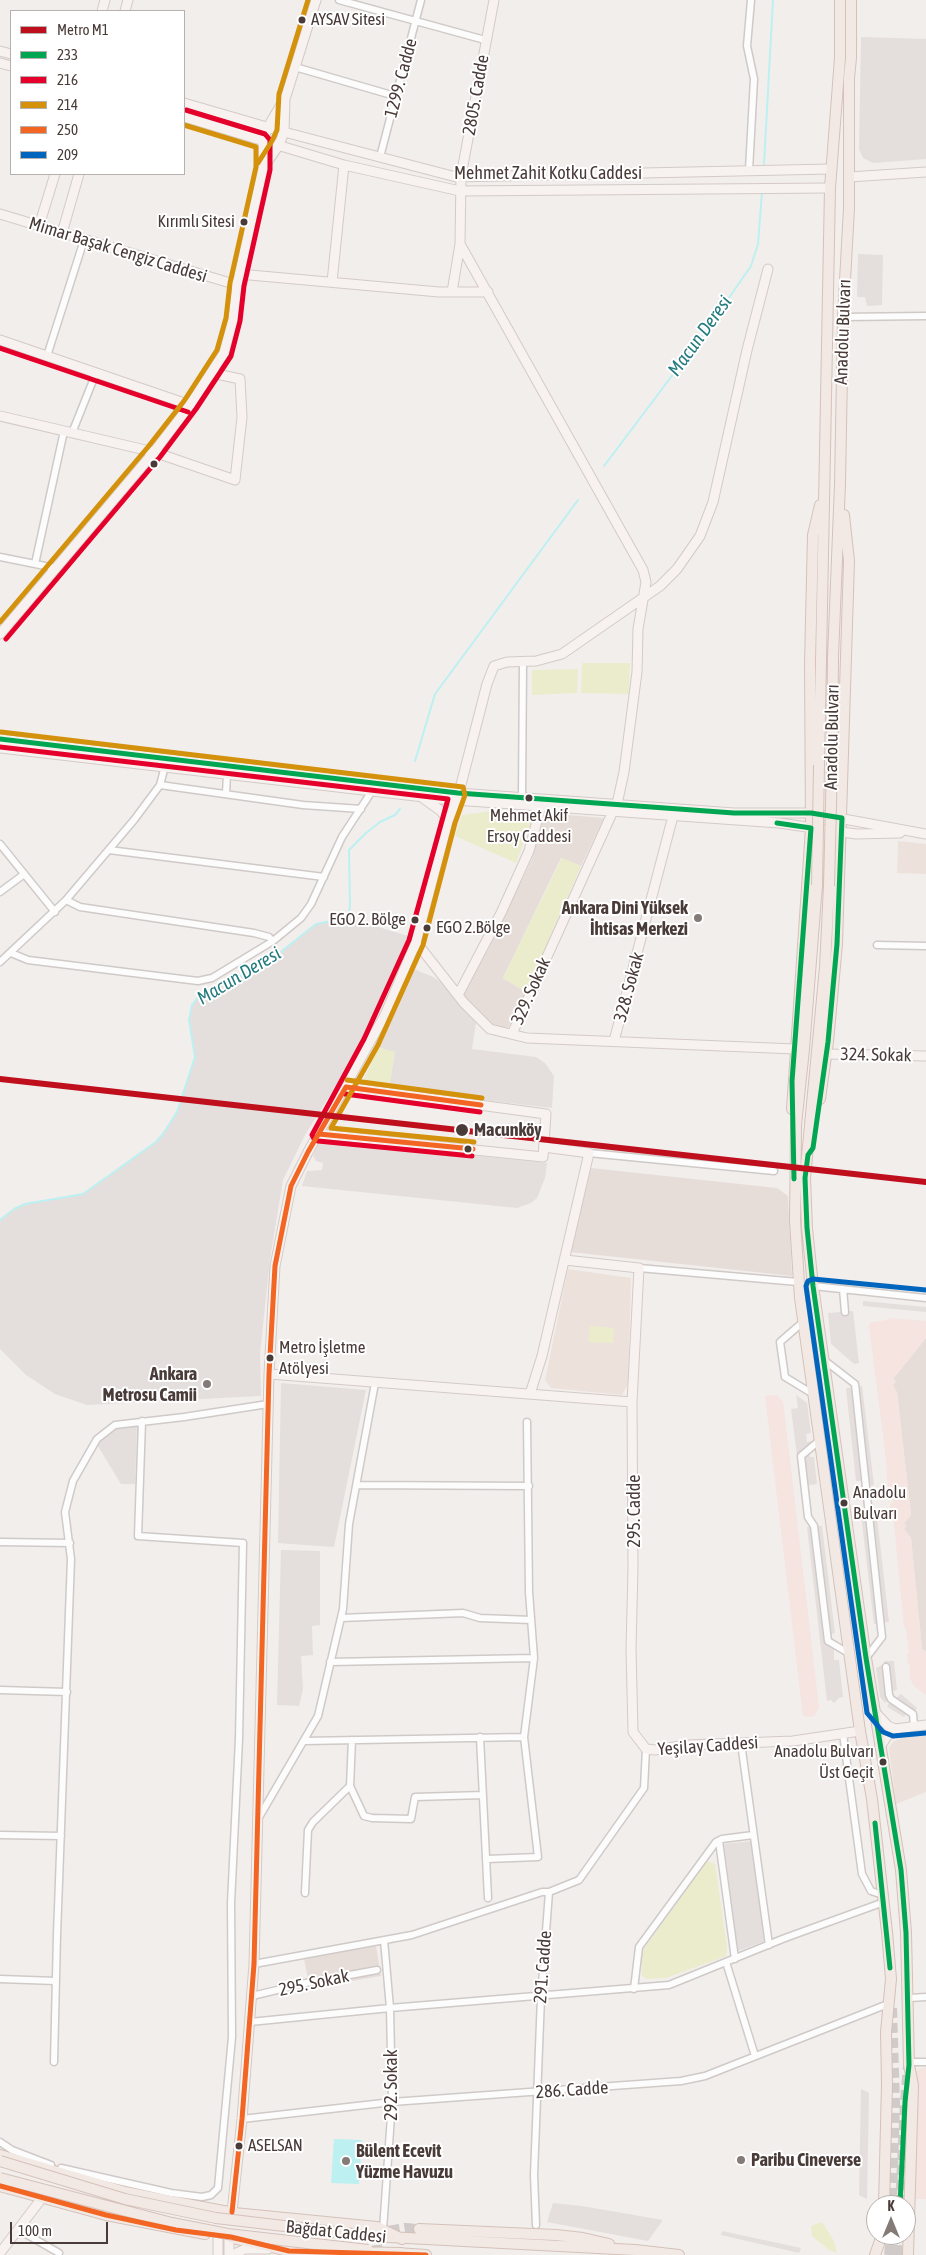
<!DOCTYPE html>
<html>
<head>
<meta charset="utf-8">
<style>
	body { margin:0 }
	#map { position:relative; width:926px; height:2255px; overflow:hidden; background:#f2eeec; font-family:"Asap Condensed",sans-serif }
	canvas { display:block }
	.legend { position:absolute; left:10px; top:10px; width:175px; height:165px; box-sizing:border-box; background:#fff; border:1px solid #b6b1af; margin:0; padding:6px 9px; list-style:none; font-size:15px; color:#493b37 }
	.legend li { display:flex; align-items:center; gap:10px; height:25px }
	.legend b { width:25px; border:1px solid #b6b1af }
	.north { position:absolute; left:866px; top:2195px; width:50px; height:50px; box-sizing:border-box; background:#fff; border:1px solid #b6b1af; border-radius:50%; rotate:0deg; font-size:14px; font-weight:700; line-height:20px; text-align:center; color:#493b37 }
	.north::after { content:''; display:block; margin:auto; width:18px; height:22px; background:#847a76; clip-path:polygon(50% 0,100% 100%,50% 72%,0 100%) }
	.scale { position:absolute; left:10px; top:2222px; width:98px; height:22px; box-sizing:border-box; border:2px solid #493b37; border-top:0; padding-left:6px; font-size:15px; line-height:18px; white-space:nowrap; color:#493b37; -webkit-text-stroke:4px #fff; paint-order:stroke }
</style>
</head>
<body>
<div id="map">
<canvas width="926" height="2255"></canvas>
<ul class="legend">
<li><b style="height:6px;background:#bf0e1c"></b>Metro M1</li>
<li><b style="height:6px;background:#00a651"></b>233</li>
<li><b style="height:6px;background:#e4002b"></b>216</li>
<li><b style="height:6px;background:#d4910b"></b>214</li>
<li><b style="height:6px;background:#f26522"></b>250</li>
<li><b style="height:6px;background:#0065bd"></b>209</li>
</ul>
<div class="north">K</div>
<div class="scale">100 m</div>
</div>
<script>
const c = document.querySelector('canvas').getContext('2d');
c.lineJoin = 'round';
function fill(path, color) {
  c.fillStyle = color;
  c.fill(path, 'evenodd');
}
function toPath(rows) {
  const path = new Path2D();
  for (const r of rows) {
    path.moveTo(r[0], r[1]);
    for (let i = 2; i < r.length; i += 2) path.lineTo(r[i], r[i + 1]);
  }
  return path;
}
function stroke(path, color, width, dash) {
  c.strokeStyle = color;
  c.lineWidth = width;
  c.lineCap = dash ? 'butt' : 'round';
  c.setLineDash(dash || []);
  c.stroke(path);
}
function write(font, color, halo, rows, align = 'center') {
  c.font = font + ' "Asap Condensed",sans-serif';
  c.lineWidth = 4;
  c.setLineDash([]);
  c.textBaseline = 'middle';
  c.strokeStyle = halo;
  c.fillStyle = color;
  for (const [text, x, y, turn = 0] of rows) {
    c.save();
    c.translate(x, y);
    c.rotate((+turn || 0) * Math.PI / 180);
    c.textAlign = isNaN(turn) ? turn : align;
    if (halo) c.strokeText(text, 0, 0);
    c.fillText(text, 0, 0);
    c.restore();
  }
}
fill(toPath([
	[544,813,604,818,581,866,561,858,503,978,526,992,506,1032,486,1022,462,994,489,948,532,859],
	[591,1168,777,1188,788,1196,792,1276,570,1252],
	[926,1338,926,1652,922,1649,911,1538,904,1529,904,1523,911,1515,897,1392,894,1389,893,1385,896,1381,893,1379],
	[376,1946,381,1976,310,1988,304,1959]
]), '#e6ddd9');
fill(toPath([
	[888,1318,926,1321,926,1338,893,1379,896,1381,893,1385,897,1392,911,1515,904,1523,907,1526,904,1529,911,1538,922,1649,926,1652,926,1695,914,1686,910,1679,910,1664,908,1664,907,1654,909,1653,906,1628,904,1627,893,1514,890,1514,890,1504,893,1503,892,1488,888,1488,885,1451,869,1326,871,1322,888,1320],
	[773,1395,777,1395,783,1401,819,1707,814,1716,810,1717,803,1716,765,1396],
	[926,2067,926,2199,915,2199,915,2071]
]), '#f5e4df');
fill(toPath([
	[898,841,926,844,926,874,897,873],
	[568,1269,631,1278,628,1384,622,1395,551,1388,545,1380],
	[926,1734,926,1792,896,1804,889,1748,893,1742,904,1736]
]), '#ede1db');
fill(toPath([
	[582,663,630,663,629,694,581,693],
	[578,669,577,693,532,695,532,670],
	[500,810,523,811,531,814,531,824,516,863,455,836,462,815],
	[562,858,581,866,526,992,503,978],
	[378,1047,395,1052,389,1089,362,1084],
	[590,1326,614,1328,613,1343,589,1342],
	[707,1861,715,1864,727,1945,726,1956,666,1978,647,1979,642,1976,641,1953],
	[822,2222,834,2241,837,2253,829,2250,812,2236,811,2226]
]), '#ebeccc');
fill(toPath([
	[861,37,926,39,926,159,873,163,863,158,859,149],
	[858,254,883,255,882,305,867,306,865,297,857,297],
	[344,919,362,922,408,936,387,991,358,1050,305,1135,283,1180,270,1259,260,1354,261,1396,87,1405,55,1394,26,1375,0,1349,0,1220,14,1209,25,1204,83,1194,156,1142,163,1134,177,1112,195,1057,189,1020,192,1005,198,997,268,962,316,924],
	[414,969,433,977,444,984,476,1023,472,1049,536,1057,545,1063,554,1076,552,1108,389,1089,395,1052,378,1047],
	[324,1140,547,1163,545,1178,537,1198,531,1203,517,1208,302,1186,307,1171,322,1170,323,1163,316,1161,313,1156,318,1145],
	[863,1301,926,1307,926,1312,863,1306],
	[853,1311,859,1363,854,1364,831,1344,828,1313],
	[281,1383,366,1390,334,1547,278,1543],
	[862,1386,874,1485,869,1486,872,1517,877,1517,889,1622,874,1624,861,1515,865,1514,861,1481,856,1481,846,1388],
	[796,1395,807,1403,811,1433,806,1434,807,1442,812,1441,813,1449,809,1454,810,1457,814,1457,817,1484,801,1486,791,1409,798,1408],
	[137,1424,135,1484,121,1484,96,1443,117,1427],
	[822,1526,835,1633,830,1634,830,1636,834,1639,834,1660,839,1660,843,1697,839,1698,834,1703,831,1700,827,1701,807,1527],
	[281,1550,320,1551,320,1625,312,1626,313,1655,301,1656,303,1689,299,1706,277,1705],
	[884,1661,894,1661,897,1690,893,1691,893,1696,896,1698,901,1694,917,1708,911,1717,906,1714,904,1717,889,1708,887,1706,890,1702,888,1700,885,1703,880,1697,876,1668,884,1664],
	[752,1841,765,1941,738,1951,724,1844],
	[861,2089,869,2093,867,2199,859,2195],
	[553,2203,582,2206,663,2220,648,2241,547,2222],
	[722,2231,801,2248,799,2253,721,2235]
]), '#e4dfdd');
fill(toPath([
	[334,2139,362,2140,359,2184,331,2183]
]), '#bcf0f1');
stroke(toPath([
	[764,164,773,0],
	[604,466,708,328,751,266,758,244,762,192],
	[415,761,435,694,578,500],
	[0,1220,14,1209,25,1204,83,1194,156,1142,163,1134,177,1112,195,1057,189,1020,192,1005,198,997,268,962,316,924,348,918,350,906,349,850,366,833,380,822,395,815,400,809]
]), '#bcf0f1', 2);
stroke(toPath([
	[892,2008,895,2103,892,2205],
	[900,2205,905,2102,908,2066],
	[378,2255,377,2245,381,2237,388,2231,405,2228,419,2229],
	[889,2255,891,2235],
	[897,2255,898,2235]
]), '#d0cac8', 10, [10, 5]);
const street = toPath([
	[339,0,485,40],
	[295,67,395,96],
	[380,157,421,0],
	[749,170,754,79,747,46,751,0],
	[843,317,926,316],
	[47,356,84,240],
	[72,433,96,373],
	[0,557,55,568],
	[35,564,64,431],
	[160,785,303,805,361,809],
	[226,794,227,774],
	[522,797,523,661],
	[0,844,55,912],
	[109,850,324,877],
	[0,892,23,875],
	[66,900,80,907,254,933,269,937,273,941],
	[877,945,926,946],
	[11,953,28,960,198,981,212,978,273,941,301,918,311,904,342,837,372,791],
	[0,962,66,900,134,820,160,785,165,766],
	[589,1153,774,1171],
	[639,1268,798,1282],
	[813,1286,926,1298],
	[843,1289,845,1312],
	[803,1322,780,1342,785,1377,813,1394],
	[824,1360,855,1384,882,1637,866,1658],
	[820,1440,801,1456,808,1517,814,1526,828,1641,850,1654],
	[357,1485,529,1486],
	[0,1542,70,1543],
	[341,1618,463,1613,480,1618,531,1620],
	[330,1662,534,1658],
	[886,1667,889,1695,891,1699,913,1714,914,1726],
	[0,1690,67,1692],
	[843,1734,862,1874,871,1891,883,1895],
	[480,1737,488,1898],
	[304,1741,524,1737],
	[741,1743,769,1945],
	[350,1786,364,1816,372,1818,411,1819,415,1797,483,1795],
	[258,1819,318,1716,343,1609,349,1524,375,1383],
	[0,1835,61,1836],
	[719,1841,735,1959],
	[487,1859,538,1857,524,1737,534,1658,529,1592,527,1422],
	[305,1893,308,1830,313,1822,350,1786,352,1740],
	[726,1962,755,2056],
	[254,1964,412,1935,542,1892,549,1892],
	[0,1979,56,1981],
	[634,1989,639,1947,716,1842,722,1839,753,1835],
	[252,1996,306,1983,377,1970],
	[909,1998,926,1997],
	[250,2022,390,2008,669,1985,785,1938,884,1902],
	[54,2062,57,1935,71,1559,65,1512,73,1481,97,1439,115,1425,184,1417,268,1404],
	[909,2062,926,2062],
	[242,2119,392,2102,681,2081,705,2076,888,2004],
	[0,2142,12,2150,51,2165],
	[61,2168,171,2193,202,2197,211,2195,218,2188,232,2037,231,1903,239,1739,243,1543,138,1536,142,1421],
	[536,2225,534,2175,541,1997,549,1892,579,1880,644,1788,646,1749],
	[19,2230,59,2253],
	[383,2230,392,2102,390,2008,384,1940]
]);
const secondary = toPath([
	[494,0,461,176,460,244,643,570,646,582,638,629,637,672,624,772,617,804],
	[102,11,105,0],
	[125,11,128,0],
	[0,51,11,54],
	[0,63,11,66],
	[184,103,284,132,456,177,831,169],
	[184,117,344,165,460,191,830,188],
	[263,168,279,145,284,132,285,99],
	[849,177,926,172],
	[0,214,237,285],
	[39,226,55,174],
	[62,233,79,174],
	[239,274,439,292,488,292],
	[332,282,344,165],
	[452,292,460,244],
	[0,340,190,405],
	[0,416,154,452,235,480,242,417,240,379,212,373],
	[0,634,154,452,190,405,224,353,233,319,237,285,263,168,263,141,268,127,286,96,316,0],
	[0,739,458,793,734,813,811,813,926,834],
	[0,748,441,799,779,823,856,834,900,833],
	[423,798,441,811,448,821],
	[416,942,464,1003,490,1029,527,1038,795,1049],
	[458,995,501,913,529,851,541,806],
	[512,1034,613,811],
	[614,1041,673,816],
	[826,1054,926,1056],
	[319,1134,543,1157,546,1114,346,1087],
	[565,1260,639,1268,632,1402,633,1568,631,1649,633,1732,646,1749,655,1750,687,1745,793,1741,860,1731],
	[269,1374,632,1402],
	[530,1394,542,1356,589,1153,544,1147],
	[874,1711,888,1726,895,1729],
	[880,1747,889,1733,895,1729,926,1725],
	[232,2212,242,2119,254,1964,269,1374,275,1266,291,1186,308,1152,385,1015,416,942,448,821,457,800,487,684,494,666,507,662,536,661,562,654,660,586,677,569,700,536,713,502,747,350,768,269],
	[0,2253,42,2198],
	[218,2255,218,2236],
	[229,2255,229,2237],
	[232,2255,245,2249,268,2249]
]);
const primary = toPath([
	[832,763,833,657,840,484,843,317,849,208,849,78,851,58,851,0],
	[819,765,830,188,840,58,840,0],
	[817,885,804,1049,796,1125,795,1221,800,1298,860,1731,872,1799,887,1932,891,1979,886,2032,887,2084,884,2205],
	[829,886,825,967,805,1178,807,1228,813,1286,866,1658,901,1870,906,1933,909,2065,913,2085,908,2255],
	[820,1099,828,1042,837,944,849,561,844,515],
	[792,1109,811,828,810,663,813,535,820,505],
	[0,2155,125,2192,165,2200,234,2213,377,2227,402,2239],
	[0,2186,106,2215,205,2234],
	[419,2229,556,2235,583,2238,609,2244],
	[369,2236,635,2250,679,2255],
	[232,2238,289,2251,402,2253],
	[397,2253,426,2255],
	[875,2255,882,2235]
]);
stroke(street, '#cfcac8', 9);
stroke(secondary, '#d4cac6', 11);
stroke(primary, '#d5c1b9', 12);
stroke(street, '#fdfcfc', 6);
stroke(secondary, '#f7f2ef', 9);
stroke(primary, '#f2e9e4', 10);
const primaryBridge = toPath([
	[817,885,819,765],
	[829,886,832,763],
	[0,2161,125,2199,216,2218,369,2236],
	[0,2178,172,2223,228,2234,368,2250]
]);
stroke(primaryBridge, '#d5c1b9', 12, []);
stroke(primaryBridge, '#f2e9e4', 10);
stroke(toPath([
	[0,739,458,793,734,813,811,813,842,818,837,944,828,1042,813,1148,808,1155,805,1178,807,1228,813,1286,866,1658,901,1870,906,1933,909,2065,905,2102,900,2205],
	[777,823,811,828,792,1081,794,1179],
	[875,1823,890,1968]
]), '#00a651', 5);
stroke(toPath([
	[0,348,188,412],
	[6,639,160,457,196,409,231,356,240,321,244,286,270,170,270,140,265,134,186,110],
	[0,747,448,799,409,940,364,1039,312,1135,314,1139,318,1141,472,1156],
	[345,1094,480,1112]
]), '#e4002b', 5);
stroke(toPath([
	[258,163,272,141,277,130,279,94,308,0],
	[0,622,148,447,184,401,217,350,226,318,230,283,256,167,256,147,184,125],
	[1,732,463,787,465,795,455,823,423,945,378,1045,331,1128,474,1142],
	[347,1080,482,1098]
]), '#d4910b', 5);
stroke(toPath([
	[319,1134,473,1149],
	[0,2186,106,2215,176,2230,231,2237,289,2251,426,2255],
	[232,2212,242,2119,254,1964,269,1374,275,1266,291,1186,308,1152,346,1087,481,1105]
]), '#f26522', 5);
stroke(toPath([
	[926,1290,813,1279,808,1281,806,1286,867,1713,883,1732,893,1736,926,1733]
]), '#0065bd', 5);
stroke(toPath([
	[0,1079,926,1182]
]), '#bf0e1c', 6);
for (const [x, y, r, color] of [
	[302,20,4.5,"#493b37"],
	[244,222,4.5,"#493b37"],
	[154,464,4.5,"#493b37"],
	[529,798,4.5,"#493b37"],
	[698,918,5,"#847a76"],
	[415,920,4.5,"#493b37"],
	[427,928,4.5,"#493b37"],
	[462,1130,7,"#493b37"],
	[468,1149,4.5,"#493b37"],
	[270,1358,4.5,"#493b37"],
	[207,1384,5,"#847a76"],
	[844,1503,4.5,"#493b37"],
	[883,1762,4.5,"#493b37"],
	[239,2146,4.5,"#493b37"],
	[741,2160,5,"#847a76"],
	[346,2161,5,"#847a76"]
]) {
  const dot = new Path2D();
  dot.arc(x, y, r, 0, 2 * Math.PI);
  c.fillStyle = color;
  c.fill(dot);
  stroke(dot, '#fff', 2);
}
write('17px', '#493b37', '#fff', [
	["AYSAV Sitesi",311,20],
	["Kırımlı Sitesi",235,222,"right"],
	["Mehmet Akif",529,816,"center"],
	["Ersoy Caddesi",529,837,"center"],
	["EGO 2. Bölge",406,920,"right"],
	["EGO 2.Bölge",436,928],
	["Metro İşletme",279,1348],
	["Atölyesi",279,1369],
	["Anadolu",853,1493],
	["Bulvarı",853,1514],
	["Anadolu Bulvarı",874,1752,"right"],
	["Üst Geçit",874,1773,"right"],
	["ASELSAN",248,2146]
], 'left');
write('18px', '#493b37', '#fff', [
	["1299. Cadde",401,78,-75],
	["2805. Cadde",476,95,-80],
	["Mehmet Zahit Kotku Caddesi",548,173],
	["Mimar Başak Cengiz Caddesi",118,250,17],
	["Anadolu Bulvarı",843,332,-88],
	["Anadolu Bulvarı",832,737,-89],
	["328. Sokak",629,987,-75],
	["329. Sokak",531,991,-66],
	["324. Sokak",876,1055,1],
	["295. Cadde",634,1511,-90],
	["Yeşilay Caddesi",708,1746,-4],
	["291. Cadde",543,1967,-86],
	["295. Sokak",314,1983,-12],
	["292. Sokak",391,2085,-90],
	["286. Cadde",572,2090,-4],
	["Bağdat Caddesi",336,2232,6]
]);
write('bold 18px', '#493b37', '#fff', [
	["Ankara Dini Yüksek",688,908],
	["İhtisas Merkezi",688,929],
	["Ankara",197,1374],
	["Metrosu Camii",197,1395],
	["Bülent Ecevit",356,2151,"left"],
	["Yüzme Havuzu",356,2172,"left"],
	["Paribu Cineverse",751,2160,"left"]
], 'right');
write('bold 18px', '#493b37', '#fff', [
	["Macunköy",474,1130]
], 'left');
write('italic 19px', '#237b7e', '#fff', [
	["Macun Deresi",700,336,-54],
	["Macun Deresi",239,976,-31]
]);
</script>
</body>
</html>
